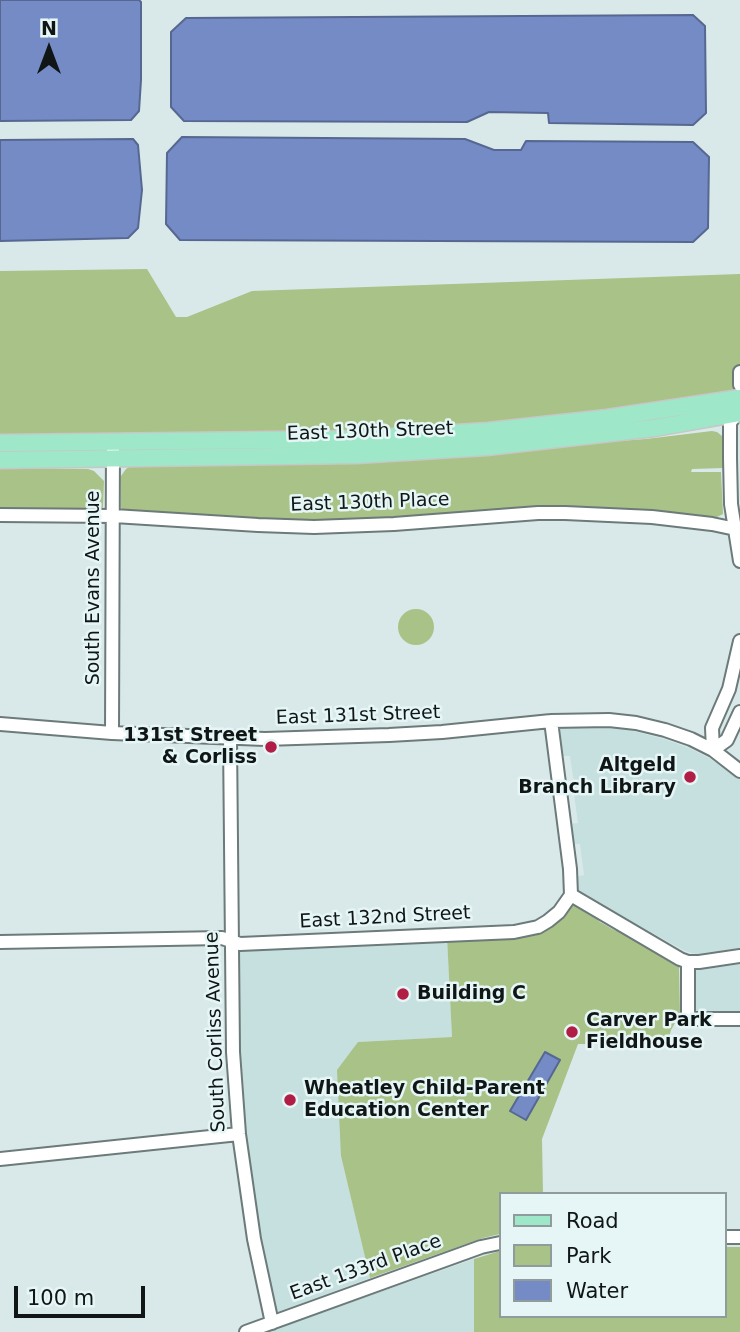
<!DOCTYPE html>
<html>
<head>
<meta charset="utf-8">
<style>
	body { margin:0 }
	#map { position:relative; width:740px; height:1332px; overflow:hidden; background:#d9e9e9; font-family:"DejaVu Sans",sans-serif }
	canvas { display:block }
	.legend { position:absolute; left:499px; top:1192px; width:228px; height:126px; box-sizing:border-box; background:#e6f6f6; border:2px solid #909c9c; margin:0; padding:9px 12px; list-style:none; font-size:21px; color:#101616 }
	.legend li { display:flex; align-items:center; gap:14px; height:35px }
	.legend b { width:35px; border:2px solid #909c9c }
	.north { position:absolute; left:14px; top:14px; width:70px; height:70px; -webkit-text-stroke:5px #e6f6f6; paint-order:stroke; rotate:0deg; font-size:19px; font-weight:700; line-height:28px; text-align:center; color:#101616 }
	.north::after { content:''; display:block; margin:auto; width:24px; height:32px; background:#101616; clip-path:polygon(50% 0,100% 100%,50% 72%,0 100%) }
	.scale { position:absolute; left:14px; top:1286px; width:131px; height:32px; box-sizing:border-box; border:4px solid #101616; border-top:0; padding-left:9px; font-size:21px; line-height:24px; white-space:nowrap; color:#101616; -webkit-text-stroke:5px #e6f6f6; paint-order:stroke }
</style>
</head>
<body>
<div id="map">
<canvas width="740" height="1332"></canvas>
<ul class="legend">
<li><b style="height:9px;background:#9ee8c9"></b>Road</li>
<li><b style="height:19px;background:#a8c287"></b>Park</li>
<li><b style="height:19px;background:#748bc6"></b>Water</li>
</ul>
<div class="north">N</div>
<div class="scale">100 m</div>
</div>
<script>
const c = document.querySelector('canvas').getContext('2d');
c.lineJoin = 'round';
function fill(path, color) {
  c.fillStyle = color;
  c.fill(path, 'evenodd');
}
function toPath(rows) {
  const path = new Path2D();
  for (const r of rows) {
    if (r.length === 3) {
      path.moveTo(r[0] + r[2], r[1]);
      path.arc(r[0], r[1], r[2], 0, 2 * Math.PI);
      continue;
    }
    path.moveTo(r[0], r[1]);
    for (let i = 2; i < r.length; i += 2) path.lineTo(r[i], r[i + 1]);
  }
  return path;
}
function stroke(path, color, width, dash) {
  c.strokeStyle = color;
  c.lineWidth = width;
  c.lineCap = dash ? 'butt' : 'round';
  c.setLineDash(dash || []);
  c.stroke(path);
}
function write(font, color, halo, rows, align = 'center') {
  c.font = font + ' "DejaVu Sans",sans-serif';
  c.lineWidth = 5;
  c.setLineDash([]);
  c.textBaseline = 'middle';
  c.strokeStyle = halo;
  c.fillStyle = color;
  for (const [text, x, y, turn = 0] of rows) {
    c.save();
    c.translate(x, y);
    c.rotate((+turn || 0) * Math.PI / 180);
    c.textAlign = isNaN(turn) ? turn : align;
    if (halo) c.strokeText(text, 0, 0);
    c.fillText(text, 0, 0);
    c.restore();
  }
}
fill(toPath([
	[566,726,605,726,625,729,664,739,689,748,709,758,740,779,740,948,696,954,685,951,582,894,578,890,576,877,584,875,580,844,573,844,570,824,578,823,574,794,566,795,565,784,574,782,570,756,563,756,560,729],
	[447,937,452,1037,358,1042,341,1156,370,1278,278,1312,274,1306,256,1215,244,1126,240,1073,237,952,239,947],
	[740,961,740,1012,695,1012,693,1010,693,969,695,967],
	[474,1259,474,1332,266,1332]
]), '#c6dfdf');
fill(toPath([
	[147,269,176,317,187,317,252,291,740,274,740,395,515,423,333,434,0,437,0,271],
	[712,431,717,432,722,436,723,442,724,468,692,469,691,472,721,472,723,514,715,518,714,520,429,517,284,522,129,512,129,510,122,510,121,507,121,476,126,469,132,465,589,443,646,439],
	[0,468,88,469,94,471,104,481,103,507,101,509,95,510,94,511,0,511],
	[416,627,18],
	[569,903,574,904,594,916,600,922,614,930,622,932,677,963,679,966,680,1014,671,1030,668,1042,665,1045,578,1044,542,1139,543,1194,500,1194,500,1234,483,1238,370,1278,341,1156,337,1070,358,1042,452,1037,447,937,515,934],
	[724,1247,740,1247,740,1332,474,1332,474,1259,500,1251,500,1316,724,1316]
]), '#a8c287');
const water = toPath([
	[0,0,139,0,141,2,141,80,139,111,131,120,0,121,0,0],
	[693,15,705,26,706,113,693,125,549,123,548,113,489,112,467,122,184,121,171,107,171,32,186,18,693,15],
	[182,137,465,139,494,150,521,150,526,141,693,142,709,157,708,228,693,242,180,240,166,224,167,153,182,137],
	[133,139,138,145,142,190,138,228,128,238,0,241,0,140,133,139],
	[545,1052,560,1060,526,1120,510,1111,545,1052]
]);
fill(water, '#748bc6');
stroke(water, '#566891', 2);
const minor = toPath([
	[740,372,740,385],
	[738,411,730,423,730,458,731,504,740,561],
	[0,515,114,516,258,525,314,527,394,524,538,513,565,513,652,517,712,524,740,530],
	[551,721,570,869,571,895],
	[0,724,112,733,265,739,389,735,442,732,551,721,609,720,636,723,665,730,691,739,713,750,740,771],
	[112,733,113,443],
	[230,738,233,1052,239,1134,254,1239,272,1323],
	[713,750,712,728,729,689,740,641],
	[713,750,727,740,740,712],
	[0,942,222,938,240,944,514,932,538,927,548,921,559,912,571,895,680,959,688,962,699,962,740,956],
	[688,962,688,1019,740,1019],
	[0,1159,239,1134],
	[724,1237,740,1237],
	[246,1332,481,1247,500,1243]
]);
const major = toPath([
	[0,443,358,439,488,431,607,418,740,398],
	[0,460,357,455,487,447,655,428,740,413]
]);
stroke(minor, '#6c7a7a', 16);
stroke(major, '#c6c7c7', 19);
stroke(minor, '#fff', 12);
stroke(major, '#9ee8c9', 16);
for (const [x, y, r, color] of [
	[271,747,7,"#b01d45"],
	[690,777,7,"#b01d45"],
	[403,994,7,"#b01d45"],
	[572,1032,7,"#b01d45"],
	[290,1100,7,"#b01d45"]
]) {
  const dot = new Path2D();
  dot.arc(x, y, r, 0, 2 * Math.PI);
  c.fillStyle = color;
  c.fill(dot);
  stroke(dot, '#e6f6f6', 2.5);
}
write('19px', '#101616', '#e6f6f6', [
	["East 130th Street",370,432,-2],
	["East 130th Place",370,503,-2],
	["South Evans Avenue",94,588,-90],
	["East 131st Street",358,716,-2],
	["East 132nd Street",385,918,-3],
	["South Corliss Avenue",216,1032,-92],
	["East 133rd Place",366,1268,-20]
]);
write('bold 19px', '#101616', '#e6f6f6', [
	["131st Street",257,736,"right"],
	["& Corliss",257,758,"right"],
	["Altgeld",676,766,"right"],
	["Branch Library",676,788,"right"],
	["Building C",417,994],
	["Carver Park",586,1021],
	["Fieldhouse",586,1043],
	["Wheatley Child-Parent",304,1089],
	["Education Center",304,1111]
], 'left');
</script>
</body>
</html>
